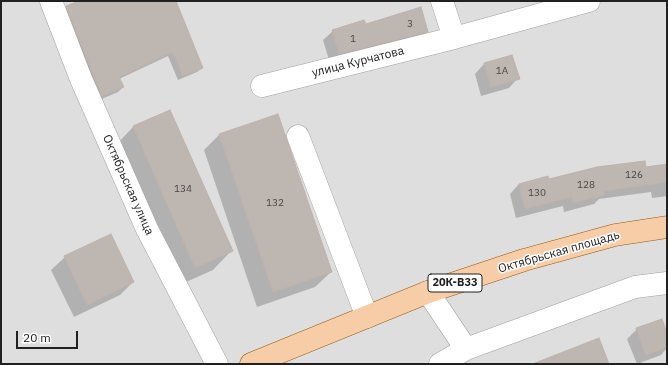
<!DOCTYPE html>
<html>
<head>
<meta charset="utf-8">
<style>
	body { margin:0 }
	#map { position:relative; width:668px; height:365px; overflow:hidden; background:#f1ede8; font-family:"IBM Plex Sans",sans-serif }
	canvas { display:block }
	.frame { position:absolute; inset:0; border:2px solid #212121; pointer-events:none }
	.scale { position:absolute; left:16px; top:331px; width:62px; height:18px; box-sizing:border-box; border:2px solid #212121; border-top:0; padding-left:5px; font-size:12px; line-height:14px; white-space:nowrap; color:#212121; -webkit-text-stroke:3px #fff; paint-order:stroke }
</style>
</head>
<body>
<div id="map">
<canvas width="668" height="365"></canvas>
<div class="frame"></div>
<div class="scale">20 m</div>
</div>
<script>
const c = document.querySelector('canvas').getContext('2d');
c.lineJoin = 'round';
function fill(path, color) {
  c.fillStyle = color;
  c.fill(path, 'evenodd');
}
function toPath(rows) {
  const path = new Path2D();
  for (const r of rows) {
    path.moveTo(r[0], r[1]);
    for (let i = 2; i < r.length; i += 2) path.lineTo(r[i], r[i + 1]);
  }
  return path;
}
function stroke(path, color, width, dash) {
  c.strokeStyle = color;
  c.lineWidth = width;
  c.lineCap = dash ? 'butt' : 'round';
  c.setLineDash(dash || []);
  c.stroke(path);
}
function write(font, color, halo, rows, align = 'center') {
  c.font = font + ' "IBM Plex Sans",sans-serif';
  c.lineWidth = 3;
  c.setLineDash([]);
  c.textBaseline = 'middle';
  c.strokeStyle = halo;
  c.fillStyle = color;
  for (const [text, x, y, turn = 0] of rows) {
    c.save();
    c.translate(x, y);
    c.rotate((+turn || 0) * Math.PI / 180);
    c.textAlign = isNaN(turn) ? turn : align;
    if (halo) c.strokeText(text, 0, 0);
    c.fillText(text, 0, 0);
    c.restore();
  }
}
fill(toPath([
	[1,1,667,1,667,364,1,364]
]), '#dfdede');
fill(toPath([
	[81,1,175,1,202,68,197,72,178,80,168,56,119,79,123,87,118,92,97,101,62,12,67,7],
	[365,25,427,31,418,41,330,63,323,40,333,31],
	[512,56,518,78,509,88,481,96,475,74,484,64],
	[169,111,231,251,213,270,177,286,115,146,133,127],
	[219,135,331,272,315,287,257,307,204,150],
	[667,165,667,196,652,198,651,192,599,199,594,204,564,212,563,206,516,218,510,194,519,184,547,177,548,181],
	[65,257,133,282,120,295,74,317,51,270],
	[637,329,667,336,667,348,661,355,637,364,627,339]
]), '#0003');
const building = toPath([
	[79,1,176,1,203,68,183,76,173,52,119,77,124,87,102,96,66,6,79,1],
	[421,7,428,32,339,54,332,30,364,20,366,24,421,7],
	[512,55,520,79,491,87,484,63,512,55],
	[170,110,233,251,195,268,133,126,170,110],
	[278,114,332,272,273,292,219,134,278,114],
	[645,161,646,167,667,164,667,182,604,191,605,195,573,203,572,197,525,209,519,184,548,176,549,179,597,167,645,161],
	[111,234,134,282,87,305,64,256,111,234],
	[662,319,667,333,667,347,646,355,636,328,662,319],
	[599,338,609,364,535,364,535,363,599,338]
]);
fill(building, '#beb6b1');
stroke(building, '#c1b3ab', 1);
const minor = toPath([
	[51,1,81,79,147,229,217,364],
	[442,1,454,38],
	[262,86,454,38,589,1],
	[298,136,367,317],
	[428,292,466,349],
	[440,364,466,349,635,287,667,283]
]);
const major = toPath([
	[251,364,428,292,524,260,615,235,667,227]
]);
stroke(minor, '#a2a2a2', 23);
stroke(major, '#945a09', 23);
stroke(minor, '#fff', 22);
stroke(major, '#f7cda7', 22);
write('10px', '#484645', null, [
	["3",410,24],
	["1",353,39],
	["1А",502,71],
	["126",634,175],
	["128",586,185],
	["134",183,189],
	["130",537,193],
	["132",275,203]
]);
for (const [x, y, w] of [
	[455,283,54]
]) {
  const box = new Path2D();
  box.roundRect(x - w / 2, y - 9, w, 18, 3);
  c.fillStyle = '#fff';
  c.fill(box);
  stroke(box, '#212121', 1);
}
write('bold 11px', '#212121', null, [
	["20К-В33",455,283]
]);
write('12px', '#212121', '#fff', [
	["улица Курчатова",358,62,-14],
	["Октябрьская улица",128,185,66],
	["Октябрьская площадь",559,252,-16]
]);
</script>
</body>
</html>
